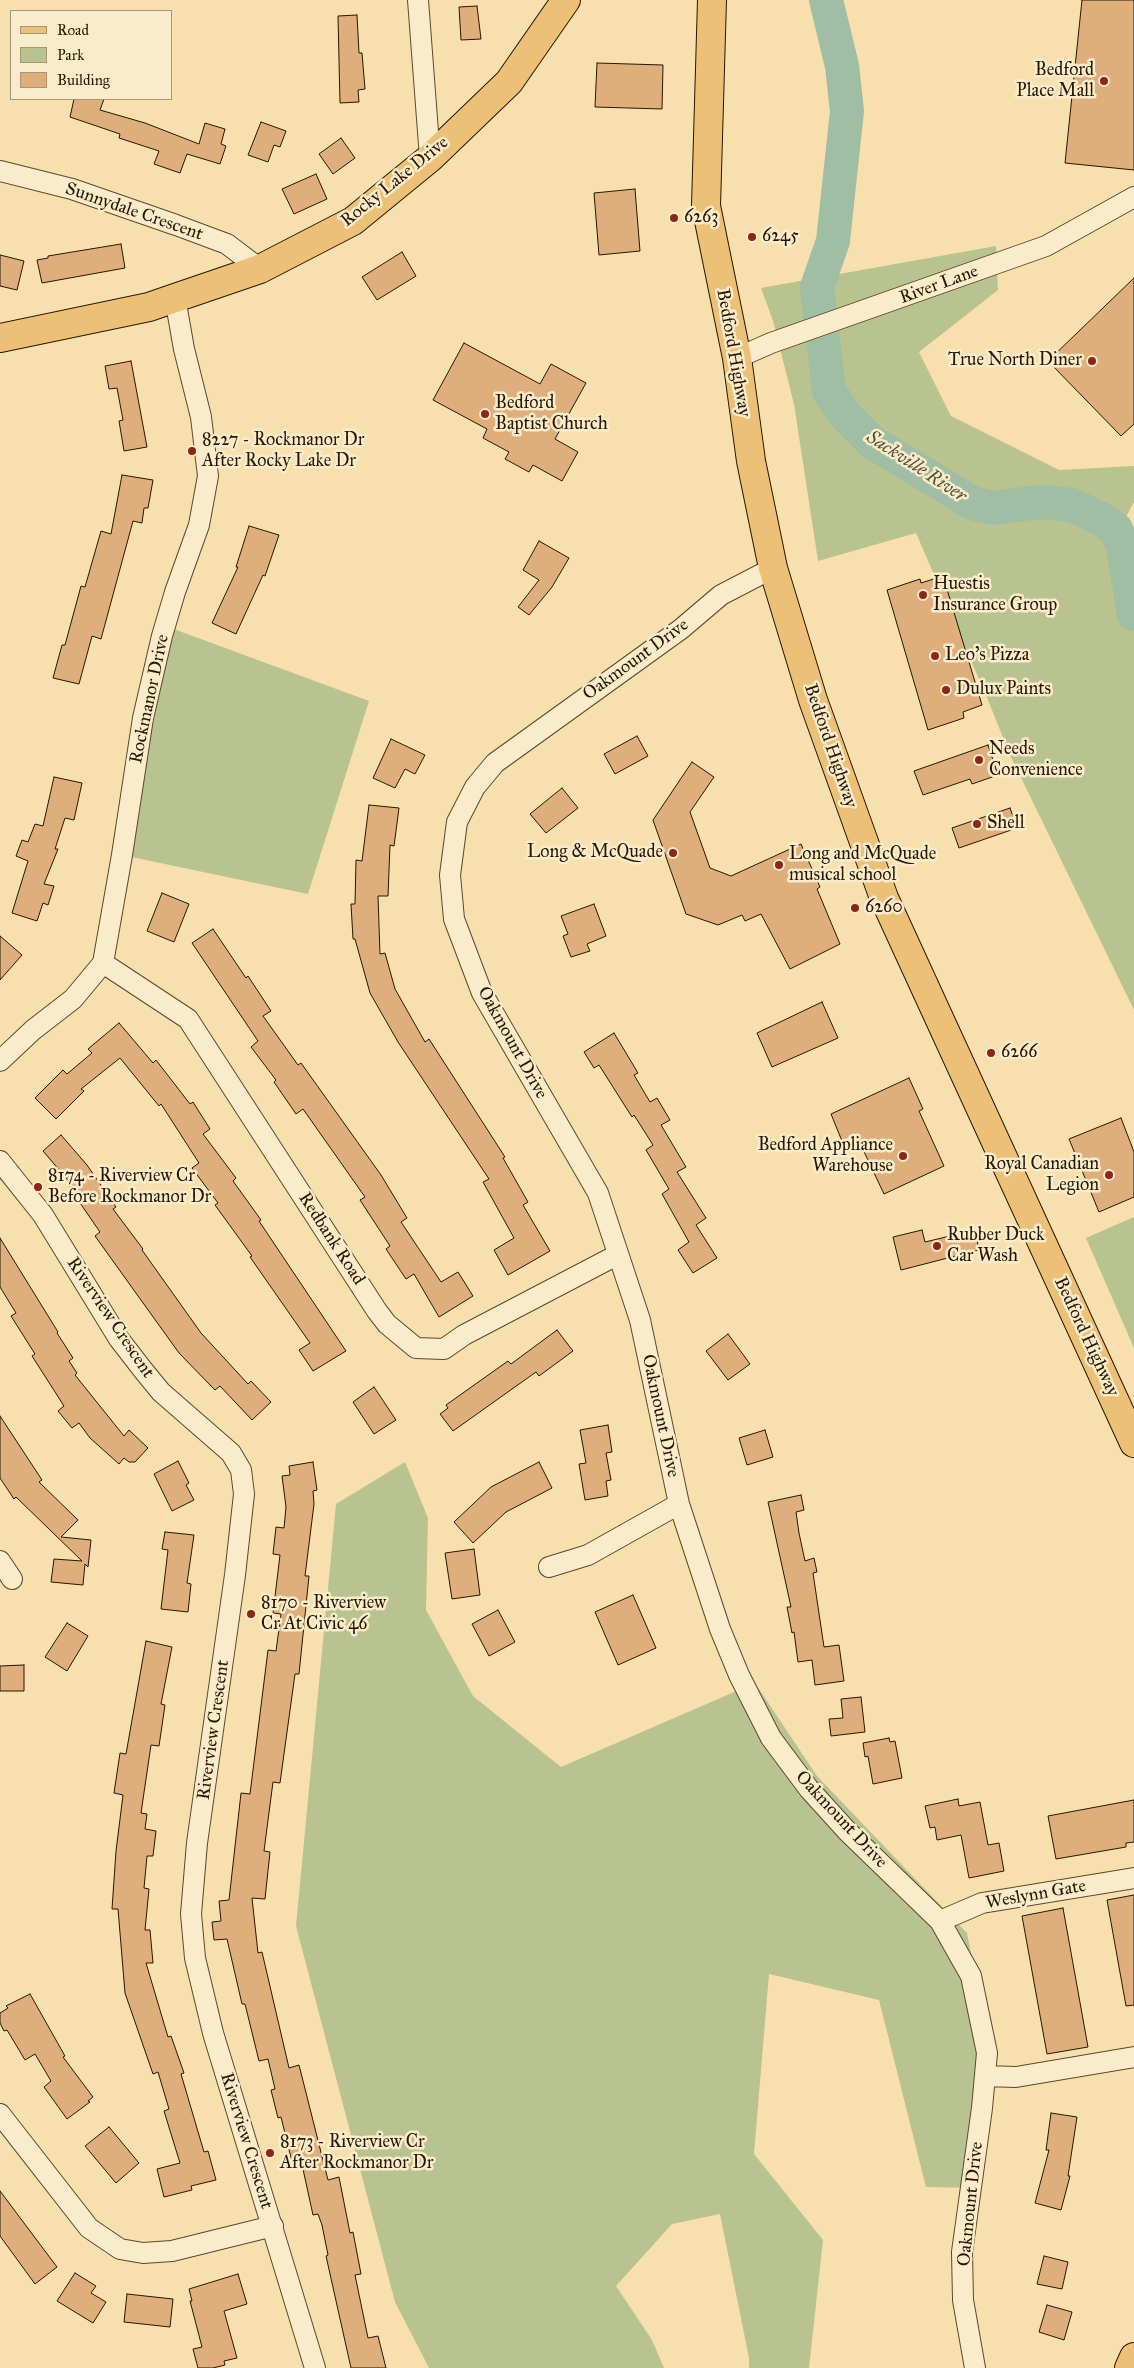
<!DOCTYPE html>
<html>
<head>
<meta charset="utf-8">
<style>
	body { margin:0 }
	#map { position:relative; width:1134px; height:2368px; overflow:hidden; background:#f8e0ae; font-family:"IM FELL Great Primer",serif }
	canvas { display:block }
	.legend { position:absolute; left:10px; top:10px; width:162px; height:90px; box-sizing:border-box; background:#faebca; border:1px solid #a69679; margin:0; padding:6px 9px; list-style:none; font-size:15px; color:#271600 }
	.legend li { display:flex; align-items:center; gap:10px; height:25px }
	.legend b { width:25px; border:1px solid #a69679 }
</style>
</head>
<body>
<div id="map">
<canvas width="1134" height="2368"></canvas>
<ul class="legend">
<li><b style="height:6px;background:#ecc077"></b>Road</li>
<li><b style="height:14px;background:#b8c38f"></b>Park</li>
<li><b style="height:14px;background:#dfae7d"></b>Building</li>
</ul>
</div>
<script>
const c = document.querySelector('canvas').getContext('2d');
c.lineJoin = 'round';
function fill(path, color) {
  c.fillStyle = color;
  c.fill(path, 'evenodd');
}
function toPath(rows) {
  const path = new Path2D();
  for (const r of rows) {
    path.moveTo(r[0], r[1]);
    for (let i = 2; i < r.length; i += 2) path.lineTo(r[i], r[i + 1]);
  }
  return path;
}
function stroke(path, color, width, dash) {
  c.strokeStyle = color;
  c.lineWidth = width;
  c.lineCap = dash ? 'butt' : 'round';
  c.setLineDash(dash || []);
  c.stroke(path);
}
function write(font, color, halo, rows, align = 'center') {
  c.font = font + ' "IM FELL Great Primer",serif';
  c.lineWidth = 5;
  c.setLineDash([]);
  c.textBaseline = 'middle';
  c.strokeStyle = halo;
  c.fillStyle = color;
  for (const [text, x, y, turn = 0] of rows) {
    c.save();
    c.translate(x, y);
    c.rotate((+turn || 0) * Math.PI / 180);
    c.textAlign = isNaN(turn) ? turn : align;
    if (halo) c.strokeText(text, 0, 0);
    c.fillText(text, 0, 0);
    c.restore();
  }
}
fill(toPath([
	[996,246,998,290,919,352,951,416,1059,470,1134,466,1134,502,1126,517,1134,539,1134,1010,1010,755,988,700,916,533,818,561,794,404,773,321,761,288],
	[171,628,369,701,308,894,122,855],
	[1134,1217,1134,1348,1086,1238],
	[405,1462,428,1518,426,1610,473,1696,561,1767,755,1683,817,1776,967,1933,991,2054,979,2188,926,2187,879,2000,769,1974,754,2154,823,2240,809,2368,749,2368,749,2358,720,2214,672,2224,616,2286,652,2340,664,2368,429,2368,395,2302,296,1926,336,1504]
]), '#b8c38f');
stroke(toPath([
	[826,0,842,66,847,111,833,241,817,287,829,391,845,415,872,442,972,503,992,508,1040,502,1072,505,1103,520,1116,529,1123,547,1134,614]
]), '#9fbea4', 34);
const building = toPath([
	[1082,0,1134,0,1134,170,1065,163,1082,0],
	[477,6,481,39,461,40,459,7,477,6],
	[357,15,359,53,362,53,365,89,358,90,359,102,340,103,338,16,357,15],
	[597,63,663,65,662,109,595,107,597,63],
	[74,99,104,99,100,110,145,123,199,144,205,123,225,129,221,144,226,146,220,164,187,154,180,173,154,164,159,151,119,138,120,134,70,117,74,99],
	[261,122,286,131,280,147,274,145,268,162,248,155,261,122],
	[341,138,355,158,333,174,319,154,341,138],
	[316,174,327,199,294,214,282,189,316,174],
	[635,189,640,251,599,255,594,193,635,189],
	[121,244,125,268,42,283,37,260,48,258,48,256,121,244],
	[402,252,416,276,377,300,362,277,402,252],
	[0,255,24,261,17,290,0,286,0,255],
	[1134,278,1134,424,1121,436,1048,361,1134,278],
	[464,343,540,384,551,364,586,383,555,439,578,452,562,481,533,465,529,472,505,459,509,452,483,438,487,429,433,400,464,343],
	[131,361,147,447,124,451,119,421,123,420,117,388,109,389,105,366,131,361],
	[122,475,153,480,148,508,144,508,142,523,133,521,101,639,92,636,79,684,53,678,62,645,65,645,81,586,85,587,101,531,111,534,122,475],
	[249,526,279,535,265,576,263,575,236,634,212,623,238,567,236,567,249,526],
	[539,541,569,558,552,587,529,615,518,607,539,580,523,570,539,541],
	[943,576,982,705,963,712,964,718,928,730,887,590,920,579,921,583,943,576],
	[637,736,648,756,615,774,604,754,637,736],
	[391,739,425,755,415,774,405,769,395,788,373,778,391,739],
	[988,745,998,775,972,784,970,779,923,795,914,771,988,745],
	[692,762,714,777,690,812,710,868,731,876,801,844,820,887,817,889,840,944,790,969,761,914,745,921,742,915,718,925,686,914,653,820,692,762],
	[54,777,82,783,74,820,65,818,55,849,58,849,44,884,54,886,48,905,43,903,37,921,12,913,28,861,16,856,22,840,28,842,35,824,43,826,54,777],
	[562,788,578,808,546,833,530,814,562,788],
	[369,805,399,808,394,846,390,845,388,896,378,896,380,954,385,953,395,989,425,1042,429,1039,505,1157,503,1158,528,1202,523,1205,550,1251,508,1275,494,1250,514,1238,483,1182,489,1179,398,1042,370,993,355,939,353,939,351,904,355,904,356,860,362,861,369,805],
	[1010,808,1017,828,959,848,952,828,1010,808],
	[162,893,189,904,174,942,147,931,162,893],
	[594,904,606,936,587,944,590,951,571,957,563,936,568,934,561,916,594,904],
	[213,929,246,978,248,976,271,1011,263,1016,298,1065,301,1063,381,1175,407,1218,401,1222,441,1282,458,1272,473,1296,439,1317,414,1274,406,1279,386,1249,390,1246,360,1200,365,1197,303,1109,296,1114,274,1082,276,1080,251,1047,258,1041,192,943,213,929],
	[0,936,22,955,0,980,0,936],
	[822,1002,838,1038,772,1067,757,1033,822,1002],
	[119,1023,153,1063,156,1060,190,1104,193,1102,210,1129,203,1134,236,1178,233,1181,261,1220,259,1221,346,1351,313,1371,299,1350,310,1343,250,1257,252,1256,215,1205,218,1203,192,1168,199,1163,161,1104,159,1106,120,1058,81,1089,84,1091,56,1119,35,1098,63,1070,67,1074,92,1053,88,1049,119,1023],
	[614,1033,638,1073,634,1075,650,1102,657,1098,670,1120,661,1125,686,1167,677,1172,706,1218,696,1225,717,1258,693,1273,678,1250,689,1242,662,1194,669,1189,646,1150,653,1145,634,1115,632,1117,599,1065,594,1068,584,1052,614,1033],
	[909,1078,923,1109,919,1111,944,1166,884,1194,858,1139,844,1146,831,1114,909,1078],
	[1121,1118,1134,1152,1134,1197,1099,1212,1069,1139,1121,1118],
	[61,1135,87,1165,116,1207,113,1209,143,1249,142,1250,201,1333,248,1384,251,1381,271,1402,252,1420,220,1386,215,1390,179,1353,95,1236,100,1232,69,1187,72,1185,43,1151,61,1135],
	[922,1230,925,1242,975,1230,979,1250,901,1270,893,1237,922,1230],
	[0,1238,58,1332,57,1333,73,1358,69,1361,77,1373,75,1375,124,1436,129,1430,148,1448,135,1462,129,1462,124,1458,119,1464,90,1438,79,1423,72,1428,58,1411,64,1406,32,1356,35,1354,11,1316,16,1313,0,1287,0,1238],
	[557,1330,573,1351,539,1376,536,1372,453,1431,440,1414,448,1408,446,1405,508,1361,511,1364,557,1330],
	[728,1334,750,1364,728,1380,706,1351,728,1334],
	[374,1387,396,1420,374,1434,353,1402,374,1387],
	[0,1416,42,1480,39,1482,78,1520,61,1537,91,1540,88,1567,85,1564,83,1585,51,1582,54,1559,82,1561,16,1497,14,1499,0,1478,0,1416],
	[608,1425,612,1452,606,1453,611,1480,606,1481,608,1496,585,1500,579,1464,586,1463,580,1430,608,1425],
	[765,1430,773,1457,747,1465,739,1438,765,1430],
	[178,1461,189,1483,186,1485,194,1500,172,1511,154,1474,178,1461],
	[313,1462,317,1490,313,1491,314,1504,305,1576,309,1576,299,1674,295,1674,280,1783,273,1782,264,1851,270,1852,265,1899,252,1898,258,1953,262,1952,289,2068,299,2065,328,2180,339,2177,350,2233,353,2232,361,2274,355,2275,368,2338,378,2336,386,2368,351,2368,326,2256,328,2255,322,2225,318,2214,313,2215,301,2160,292,2162,281,2117,278,2118,271,2090,275,2089,268,2059,259,2061,245,2004,242,2004,227,1939,214,1940,212,1922,221,1921,219,1901,229,1900,241,1793,250,1794,268,1650,276,1651,281,1614,273,1613,280,1555,273,1554,276,1527,284,1528,286,1507,282,1476,290,1475,289,1466,313,1462],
	[539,1462,552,1488,506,1512,473,1543,454,1522,491,1487,539,1462],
	[801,1495,804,1510,796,1512,799,1533,805,1561,814,1558,817,1572,813,1573,824,1647,839,1645,844,1681,815,1685,812,1660,798,1662,794,1632,792,1633,787,1607,791,1607,768,1502,801,1495],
	[165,1532,194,1535,187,1583,191,1584,188,1612,161,1609,168,1550,162,1549,165,1532],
	[474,1549,480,1595,452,1599,445,1553,474,1549],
	[633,1595,656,1648,618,1665,595,1612,633,1595],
	[498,1610,515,1642,489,1656,472,1624,498,1610],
	[67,1623,88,1636,67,1671,45,1657,67,1623],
	[146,1641,172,1647,161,1704,165,1705,159,1746,151,1745,141,1813,147,1814,145,1829,156,1831,153,1856,147,1856,144,1888,149,1889,145,1930,150,1930,153,1963,146,1963,168,2037,171,2036,184,2073,181,2074,204,2152,208,2151,216,2180,191,2186,192,2190,164,2197,157,2169,180,2163,164,2111,169,2109,158,2072,153,2074,125,1993,118,1909,112,1909,116,1851,123,1795,114,1793,120,1753,126,1754,146,1641],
	[24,1665,24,1691,0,1691,0,1666,24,1665],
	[861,1697,865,1732,831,1736,829,1719,843,1718,841,1699,861,1697],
	[889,1738,890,1742,895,1741,902,1778,873,1784,868,1756,865,1757,863,1743,889,1738],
	[958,1799,959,1806,980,1802,988,1845,999,1843,1004,1871,969,1878,961,1835,937,1840,935,1827,930,1828,925,1806,958,1799],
	[1134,1800,1134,1842,1126,1843,1126,1847,1056,1859,1048,1816,1134,1800],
	[1134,1895,1134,2005,1126,2006,1107,1900,1134,1895],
	[1063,1908,1088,2047,1047,2054,1022,1916,1063,1908],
	[30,1994,65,2056,63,2057,93,2097,88,2101,90,2102,67,2119,44,2087,51,2081,35,2054,25,2060,7,2030,4,2031,0,2023,0,2013,8,2008,6,2006,30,1994],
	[1051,2113,1077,2117,1068,2176,1070,2176,1061,2210,1035,2203,1049,2150,1046,2150,1051,2113],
	[109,2127,139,2163,116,2183,85,2146,109,2127],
	[0,2191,57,2267,35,2284,0,2236,0,2191],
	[1044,2256,1068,2262,1062,2289,1037,2284,1044,2256],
	[75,2273,96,2286,91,2293,106,2302,93,2323,57,2301,75,2273],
	[238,2274,247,2304,224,2311,237,2358,224,2361,225,2365,213,2368,198,2368,193,2349,202,2347,190,2301,192,2301,189,2289,238,2274],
	[127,2294,173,2299,170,2327,124,2322,127,2294],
	[1047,2305,1072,2312,1064,2340,1039,2332,1047,2305]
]);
fill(building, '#dfae7d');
stroke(building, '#271600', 1);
const minor = toPath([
	[418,0,430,158],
	[0,171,72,189,176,225,227,244,260,269],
	[737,358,771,343,1046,246,1134,197],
	[773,568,721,595,681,629,495,763,475,787,457,822,450,875,454,919,482,993,598,1193,640,1320,679,1504,720,1629,739,1675,771,1738,809,1789,848,1832,940,1921,971,1976,987,2053,982,2108,962,2252,963,2300,975,2368],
	[103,963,188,1019,377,1311,387,1324,416,1348,444,1349,464,1335,617,1255],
	[0,1061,33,1030,73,999,103,963,122,855,143,718,162,636,175,592,199,525,208,476,201,417,184,349,175,298],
	[0,1161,43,1215,119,1339,143,1370,161,1392,231,1453,241,1470,244,1494,235,1575,197,1843,191,1914,195,1958,213,2033,315,2368],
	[0,1561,12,1579],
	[549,1567,588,1555,679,1504],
	[940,1921,982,1903,1134,1878],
	[985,2076,1016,2077,1134,2057],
	[0,2114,89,2228,120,2249,143,2253,172,2251,273,2226]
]);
const primary = toPath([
	[712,0,706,206,737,358,751,461,773,568,813,700,884,898,1134,1443],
	[0,338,149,307,175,298,260,269,353,221,430,158,509,82,566,0]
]);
const motorway = toPath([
	[1129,2368,1134,2357]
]);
stroke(minor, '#5b482c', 22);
stroke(primary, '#271600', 30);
stroke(motorway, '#271600', 30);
stroke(minor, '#faebca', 20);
stroke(primary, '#ecc077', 28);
stroke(motorway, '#ecc077', 28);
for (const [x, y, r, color] of [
	[1104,81,5,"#8f2418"],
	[674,218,5,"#8f2418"],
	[752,237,5,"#8f2418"],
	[1092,361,5,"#8f2418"],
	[485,414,5,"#8f2418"],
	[192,451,5,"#8f2418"],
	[923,595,5,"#8f2418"],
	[935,656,5,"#8f2418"],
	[946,690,5,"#8f2418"],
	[979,760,5,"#8f2418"],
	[977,824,5,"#8f2418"],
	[673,853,5,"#8f2418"],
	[779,865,5,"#8f2418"],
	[855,908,5,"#8f2418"],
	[991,1053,5,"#8f2418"],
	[903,1156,5,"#8f2418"],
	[1109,1175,5,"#8f2418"],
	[38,1187,5,"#8f2418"],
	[937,1246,5,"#8f2418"],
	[251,1614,5,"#8f2418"],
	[270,2153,5,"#8f2418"]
]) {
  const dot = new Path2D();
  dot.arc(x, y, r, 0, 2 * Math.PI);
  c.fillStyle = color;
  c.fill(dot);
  stroke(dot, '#faebca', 2);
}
write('18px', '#271600', '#faebca', [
	["Bedford",1094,71,"right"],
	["Place Mall",1094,92,"right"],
	["6263",684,218],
	["6245",762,237],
	["True North Diner",1082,361,"right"],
	["Bedford",495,404],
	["Baptist Church",495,425],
	["8227 - Rockmanor Dr",202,441],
	["After Rocky Lake Dr",202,462],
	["Huestis",933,585],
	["Insurance Group",933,606],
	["Leo's Pizza",945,656],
	["Dulux Paints",956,690],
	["Needs",989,750],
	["Convenience",989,771],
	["Shell",987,824],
	["Long & McQuade",663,853,"right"],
	["Long and McQuade",789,855],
	["musical school",789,876],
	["6260",865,908],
	["6266",1001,1053],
	["Bedford Appliance",893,1146,"right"],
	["Warehouse",893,1167,"right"],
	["Royal Canadian",1099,1165,"right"],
	["Legion",1099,1186,"right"],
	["8174 - Riverview Cr",48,1177],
	["Before Rockmanor Dr",48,1198],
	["Rubber Duck",947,1236],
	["Car Wash",947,1257],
	["8170 - Riverview",261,1604],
	["Cr At Civic 46",261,1625],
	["8173 - Riverview Cr",280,2143],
	["After Rockmanor Dr",280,2164]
], 'left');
write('18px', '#271600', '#faebca', [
	["Rocky Lake Drive",395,182,-39],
	["Sunnydale Crescent",134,212,19],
	["River Lane",939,285,-20],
	["Bedford Highway",733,353,80],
	["Oakmount Drive",636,660,-36],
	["Rockmanor Drive",150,699,-78],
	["Bedford Highway",830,746,71],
	["Oakmount Drive",512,1043,61],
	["Redbank Road",331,1239,57],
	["Riverview Crescent",110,1318,56],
	["Bedford Highway",1086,1337,65],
	["Oakmount Drive",660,1416,78],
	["Riverview Crescent",214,1730,-82],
	["Oakmount Drive",841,1820,47],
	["Weslynn Gate",1036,1895,-10],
	["Riverview Crescent",246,2141,73],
	["Oakmount Drive",971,2204,-84]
]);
write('italic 19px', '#515139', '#faebca', [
	["Sackville River",916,467,33]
]);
</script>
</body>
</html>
